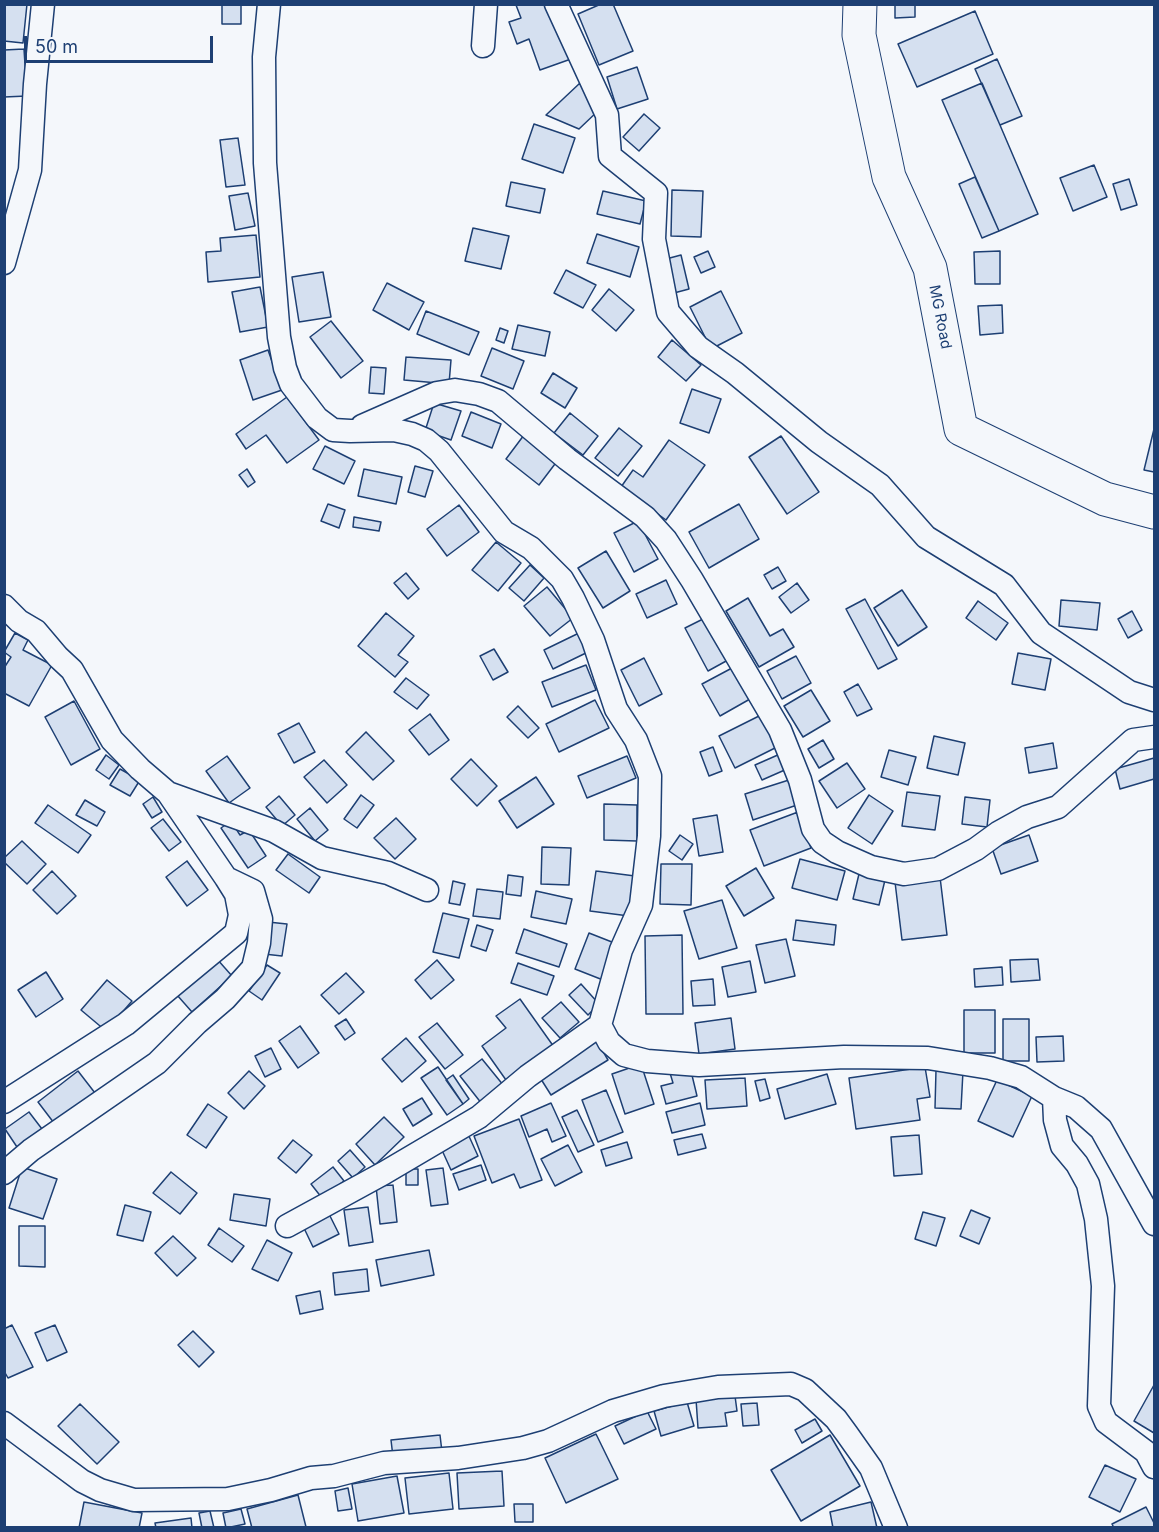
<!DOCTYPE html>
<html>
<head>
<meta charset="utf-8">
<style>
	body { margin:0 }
	#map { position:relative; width:1159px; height:1532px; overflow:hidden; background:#f4f7fb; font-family:Inter,sans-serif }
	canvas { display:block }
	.frame { position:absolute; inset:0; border:6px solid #1d3f73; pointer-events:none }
	.scale { position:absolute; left:24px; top:36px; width:189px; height:27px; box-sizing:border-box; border:3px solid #1d3f73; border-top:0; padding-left:8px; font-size:18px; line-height:21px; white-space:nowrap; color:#1d3f73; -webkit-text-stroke:4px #f4f7fb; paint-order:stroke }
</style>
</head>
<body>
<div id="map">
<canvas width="1159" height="1532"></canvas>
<div class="frame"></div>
<div class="scale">50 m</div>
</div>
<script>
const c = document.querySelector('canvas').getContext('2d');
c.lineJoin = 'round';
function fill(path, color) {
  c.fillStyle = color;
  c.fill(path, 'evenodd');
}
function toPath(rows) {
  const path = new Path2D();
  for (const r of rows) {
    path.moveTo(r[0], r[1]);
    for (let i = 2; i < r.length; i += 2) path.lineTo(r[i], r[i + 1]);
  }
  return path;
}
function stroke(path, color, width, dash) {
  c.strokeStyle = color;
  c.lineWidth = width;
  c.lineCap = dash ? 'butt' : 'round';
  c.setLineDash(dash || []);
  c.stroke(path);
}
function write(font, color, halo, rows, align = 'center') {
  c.font = font + ' Inter,sans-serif';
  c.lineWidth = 4.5;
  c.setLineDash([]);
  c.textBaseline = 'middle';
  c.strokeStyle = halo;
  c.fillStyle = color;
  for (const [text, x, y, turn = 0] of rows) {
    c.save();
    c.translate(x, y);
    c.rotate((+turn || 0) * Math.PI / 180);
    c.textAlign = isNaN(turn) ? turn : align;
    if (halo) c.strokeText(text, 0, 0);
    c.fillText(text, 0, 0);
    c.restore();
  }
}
const building = toPath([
	[4,4,27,4,23,43,4,41,4,4],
	[222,4,241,4,241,24,222,24,222,4],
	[551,4,571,59,540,70,529,39,517,44,509,22,521,18,516,5,551,4],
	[601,4,613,4,633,51,599,65,578,14,601,4],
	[895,4,915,4,915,17,895,18,895,4],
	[975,11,993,54,917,87,898,44,975,11],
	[24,49,27,96,4,97,4,50,24,49],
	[997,59,1022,116,1000,125,975,69,997,59],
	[637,67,648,99,617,109,607,77,637,67],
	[580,83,600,109,579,129,546,115,580,83],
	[982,83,1038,214,999,231,942,100,982,83],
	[644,114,660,128,639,151,623,137,644,114],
	[534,124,575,138,563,173,522,159,534,124],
	[238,138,245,185,226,187,220,140,238,138],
	[1094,165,1107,197,1073,211,1060,178,1094,165],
	[975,177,999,231,982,238,959,184,975,177],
	[1129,179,1137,205,1121,210,1113,184,1129,179],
	[511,182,545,189,540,213,506,206,511,182],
	[672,190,703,191,701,237,671,236,672,190],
	[603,191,646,201,640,224,597,214,603,191],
	[248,193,255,226,235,230,229,196,248,193],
	[473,228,509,236,501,269,465,261,473,228],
	[597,234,639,247,630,277,587,263,597,234],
	[256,235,260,277,208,282,206,252,221,251,220,238,256,235],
	[708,251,715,267,701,273,694,257,708,251],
	[1000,251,1000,284,975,284,974,252,1000,251],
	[681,255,689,289,674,293,666,259,681,255],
	[566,270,596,285,583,308,554,293,566,270],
	[323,272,331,317,299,322,292,277,323,272],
	[387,283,424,302,409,330,373,310,387,283],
	[260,287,268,327,240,332,232,292,260,287],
	[609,289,634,310,616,331,592,310,609,289],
	[721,291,742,333,711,349,690,307,721,291],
	[1002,305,1003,333,980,335,978,306,1002,305],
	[426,311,479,332,469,355,417,334,426,311],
	[331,321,363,361,341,378,310,337,331,321],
	[518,325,550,332,545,356,512,349,518,325],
	[500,328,508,331,504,343,496,340,500,328],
	[672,340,701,365,686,381,658,357,672,340],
	[492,348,524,361,513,389,481,376,492,348],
	[268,350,282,390,253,400,240,360,268,350],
	[406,357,451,360,449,384,404,380,406,357],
	[371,367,386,368,384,394,369,393,371,367],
	[553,373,577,388,565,408,541,393,553,373],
	[692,389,721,399,709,433,680,423,692,389],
	[287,397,319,440,287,463,266,435,246,449,236,434,287,397],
	[434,403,461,411,451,440,425,431,434,403],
	[471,412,501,424,492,448,462,436,471,412],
	[570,413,598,436,583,455,554,433,570,413],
	[619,428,642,446,618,476,595,458,619,428],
	[1154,429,1154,472,1144,470,1154,429],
	[524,435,558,460,539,485,506,459,524,435],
	[781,436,819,492,787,514,749,457,781,436],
	[669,440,705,465,666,520,621,487,633,470,643,477,669,440],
	[325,446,355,461,344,484,313,469,325,446],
	[415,466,433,471,425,497,408,492,415,466],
	[247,469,255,482,248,487,239,475,247,469],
	[364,469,402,477,396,504,358,496,364,469],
	[328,504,345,510,339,528,321,521,328,504],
	[739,504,759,539,709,568,689,532,739,504],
	[459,505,479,532,447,556,427,529,459,505],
	[354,517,381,522,379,531,353,527,354,517],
	[638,521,658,559,634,572,614,533,638,521],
	[496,542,521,563,498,591,472,570,496,542],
	[606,551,630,591,603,608,578,568,606,551],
	[530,565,544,578,524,601,509,588,530,565],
	[778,567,786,581,772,589,764,575,778,567],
	[406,573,419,589,408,599,394,583,406,573],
	[666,580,677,604,647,618,636,594,666,580],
	[797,583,809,600,791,613,779,597,797,583],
	[547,587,573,618,550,636,524,606,547,587],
	[902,590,927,627,898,646,874,608,902,590],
	[748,598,770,636,783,629,794,647,759,667,726,611,748,598],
	[865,599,897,659,878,669,846,609,865,599],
	[1061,600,1100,603,1097,630,1059,626,1061,600],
	[978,601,1008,623,996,640,966,618,978,601],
	[1132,611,1142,630,1128,638,1118,619,1132,611],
	[386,613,414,636,398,655,408,662,395,677,358,646,386,613],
	[705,618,728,660,708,671,685,628,705,618],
	[15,633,28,640,23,650,52,665,29,706,4,693,4,668,11,657,4,652,15,633],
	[579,633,588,652,553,669,544,650,579,633],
	[494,649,508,672,493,680,480,656,494,649],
	[1018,653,1051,659,1045,690,1012,684,1018,653],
	[796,656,811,683,782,699,767,671,796,656],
	[644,658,662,694,639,706,621,670,644,658],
	[586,665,596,690,552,707,542,682,586,665],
	[732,668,750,699,720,716,702,684,732,668],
	[406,678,429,695,417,709,394,692,406,678],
	[858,684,872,709,857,716,844,692,858,684],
	[811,690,830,721,803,737,784,706,811,690],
	[595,700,609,728,559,752,546,724,595,700],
	[74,701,100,749,71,765,45,717,74,701],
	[518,706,539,728,528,738,507,717,518,706],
	[430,714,449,740,429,755,409,730,430,714],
	[761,715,777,747,735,768,719,736,761,715],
	[299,723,315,752,294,763,278,734,299,723],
	[366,732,394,761,373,780,346,752,366,732],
	[934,736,965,743,958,775,927,768,934,736],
	[823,740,834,759,819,768,808,749,823,740],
	[1053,743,1057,768,1029,773,1025,748,1053,743],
	[713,747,722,771,709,776,700,752,713,747],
	[889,750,916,757,908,785,881,777,889,750],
	[780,754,787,769,762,780,755,765,780,754],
	[106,755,119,765,109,779,96,770,106,755],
	[227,756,250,788,229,803,206,771,227,756],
	[627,756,636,778,587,798,578,776,627,756],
	[1154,758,1154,779,1120,789,1115,769,1154,758],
	[471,759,497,786,477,806,451,779,471,759],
	[324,760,347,785,327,803,304,777,324,760],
	[847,763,865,789,837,808,819,781,847,763],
	[120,769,140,780,130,796,110,785,120,769],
	[536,777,554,804,517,828,499,801,536,777],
	[792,779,800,804,753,820,745,794,792,779],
	[907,792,940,796,935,830,902,826,907,792],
	[361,795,374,805,357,828,344,819,361,795],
	[869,795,893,811,872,844,848,828,869,795],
	[279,796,295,815,282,826,266,807,279,796],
	[153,797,162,812,152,818,143,804,153,797],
	[965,797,990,800,987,827,962,824,965,797],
	[85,800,105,812,97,826,76,815,85,800],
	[604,804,637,805,637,841,604,840,604,804],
	[48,805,91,835,78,853,35,823,48,805],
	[310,808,328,830,315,841,297,819,310,808],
	[798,812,811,848,764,866,750,830,798,812],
	[717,815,723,852,699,856,693,819,717,815],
	[396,818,416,839,395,859,374,838,396,818],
	[163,819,181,842,169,851,151,828,163,819],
	[231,821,240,835,249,830,266,856,248,868,221,828,231,821],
	[680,835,693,844,682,860,669,851,680,835],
	[1029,835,1038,861,1001,874,992,848,1029,835],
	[22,841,46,864,27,884,4,862,4,858,22,841],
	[542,847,571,848,569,885,541,884,542,847],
	[288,854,320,877,309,893,276,870,288,854],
	[800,859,845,871,837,900,792,888,800,859],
	[187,861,208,890,187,906,166,877,187,861],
	[661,864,692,864,691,905,660,904,661,864],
	[756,868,774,898,744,916,726,886,756,868],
	[52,871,76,896,57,914,33,890,52,871],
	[596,871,635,876,629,916,590,911,596,871],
	[859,874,885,880,879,905,853,899,859,874],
	[508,875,523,877,521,896,506,894,508,875],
	[940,877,947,935,902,940,895,882,940,877],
	[453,881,465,884,460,905,449,903,453,881],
	[477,889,503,892,500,919,473,916,477,889],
	[536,891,572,899,566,924,531,917,536,891],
	[722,900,737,948,699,959,684,911,722,900],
	[443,913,469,919,459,958,433,952,443,913],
	[796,920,836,925,834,945,793,940,796,920],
	[268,922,287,924,282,956,264,954,268,922],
	[477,925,493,930,486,951,471,946,477,925],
	[524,929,567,944,559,967,516,953,524,929],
	[589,933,617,944,603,980,575,969,589,933],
	[682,935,683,1014,646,1014,645,936,682,935],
	[786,939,795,976,765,983,756,945,786,939],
	[217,959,232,976,192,1012,177,995,217,959],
	[1038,959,1040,980,1011,982,1010,960,1038,959],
	[437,960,454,980,431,999,415,980,437,960],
	[750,961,756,992,728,997,722,967,750,961],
	[518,963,554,976,547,995,511,983,518,963],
	[267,965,280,973,262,1000,249,991,267,965],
	[1002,967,1003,985,975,987,974,969,1002,967],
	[46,972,63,999,36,1017,18,990,46,972],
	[346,973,364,992,339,1014,321,995,346,973],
	[713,979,715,1005,693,1006,691,981,713,979],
	[107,980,132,1001,106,1031,81,1010,107,980],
	[581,984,599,1004,588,1015,569,995,581,984],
	[520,999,554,1047,506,1080,482,1046,506,1028,496,1016,520,999],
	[561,1002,579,1022,560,1038,542,1018,561,1002],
	[964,1010,995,1010,995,1053,964,1053,964,1010],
	[731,1018,735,1049,699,1054,695,1023,731,1018],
	[346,1019,355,1033,345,1040,335,1026,346,1019],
	[1003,1019,1029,1019,1029,1061,1003,1061,1003,1019],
	[437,1023,463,1055,445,1069,419,1037,437,1023],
	[300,1026,319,1053,298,1068,279,1041,300,1026],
	[1063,1036,1064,1061,1037,1062,1036,1037,1063,1036],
	[406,1038,426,1061,402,1082,382,1059,406,1038],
	[597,1041,608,1060,551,1095,539,1076,597,1041],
	[271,1048,281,1069,265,1077,255,1056,271,1048],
	[482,1059,504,1086,482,1104,460,1076,482,1059],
	[641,1064,654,1104,625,1114,612,1074,641,1064],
	[438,1067,463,1104,447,1115,421,1078,438,1067],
	[690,1067,697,1096,666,1104,661,1086,673,1083,670,1073,690,1067],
	[925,1067,930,1097,917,1099,920,1120,856,1129,849,1078,925,1067],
	[936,1070,963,1071,961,1109,935,1108,936,1070],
	[78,1071,95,1093,54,1123,38,1102,78,1071],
	[249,1071,265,1086,244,1109,228,1093,249,1071],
	[827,1074,836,1104,785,1119,777,1089,827,1074],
	[453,1075,469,1099,463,1104,446,1080,453,1075],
	[745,1078,747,1106,707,1109,705,1080,745,1078],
	[765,1079,770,1098,760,1101,755,1081,765,1079],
	[997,1080,1032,1096,1013,1137,978,1121,997,1080],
	[606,1090,623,1132,598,1142,582,1100,606,1090],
	[422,1098,432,1114,413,1126,403,1109,422,1098],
	[551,1103,566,1136,552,1142,547,1129,529,1137,521,1116,551,1103],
	[700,1103,705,1125,672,1133,666,1112,700,1103],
	[208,1104,227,1117,206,1148,187,1135,208,1104],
	[577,1110,594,1145,578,1152,562,1117,577,1110],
	[29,1112,42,1129,17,1147,5,1129,29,1112],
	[384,1117,404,1137,375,1165,356,1144,384,1117],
	[519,1119,542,1180,520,1188,514,1174,492,1183,474,1136,519,1119],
	[468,1134,478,1156,451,1170,441,1148,468,1134],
	[702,1134,706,1148,678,1155,674,1140,702,1134],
	[919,1135,922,1174,894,1176,891,1137,919,1135],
	[293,1140,312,1155,296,1173,278,1158,293,1140],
	[627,1142,632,1158,606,1166,601,1150,627,1142],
	[568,1145,582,1172,555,1186,541,1159,568,1145],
	[350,1150,365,1167,353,1178,338,1161,350,1150],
	[481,1165,486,1180,459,1190,453,1174,481,1165],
	[22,1167,57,1179,43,1219,9,1208,22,1167],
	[333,1167,344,1181,322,1198,311,1184,333,1167],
	[443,1168,448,1204,431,1206,426,1170,443,1168],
	[406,1169,418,1169,418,1185,406,1185,406,1169],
	[171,1172,197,1193,180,1214,153,1193,171,1172],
	[393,1185,397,1222,380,1224,376,1186,393,1185],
	[234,1194,270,1199,266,1226,230,1220,234,1194],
	[125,1205,151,1212,143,1241,117,1235,125,1205],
	[368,1207,373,1242,349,1246,344,1210,368,1207],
	[971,1210,990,1218,979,1244,960,1236,971,1210],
	[923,1212,945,1218,936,1246,915,1239,923,1212],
	[329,1214,339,1234,313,1247,303,1226,329,1214],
	[19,1226,45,1226,45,1267,19,1266,19,1226],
	[219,1228,244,1246,232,1262,208,1245,219,1228],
	[173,1236,196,1258,177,1276,155,1253,173,1236],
	[267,1240,292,1253,278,1281,252,1269,267,1240],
	[429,1250,434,1275,381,1286,376,1260,429,1250],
	[367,1269,369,1291,335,1295,333,1273,367,1269],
	[320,1291,323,1309,300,1314,296,1296,320,1291],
	[12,1325,33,1367,8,1378,4,1371,4,1329,12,1325],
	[55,1325,67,1352,47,1361,35,1333,55,1325],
	[193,1331,214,1352,199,1367,178,1345,193,1331],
	[1154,1385,1154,1433,1134,1421,1154,1385],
	[735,1396,737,1411,725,1413,727,1426,698,1428,696,1399,735,1396],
	[687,1402,694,1426,661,1436,654,1411,687,1402],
	[757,1403,759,1425,743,1426,741,1404,757,1403],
	[80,1404,119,1442,97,1464,58,1426,80,1404],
	[647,1411,656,1429,624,1444,615,1426,647,1411],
	[815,1419,822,1431,802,1443,795,1430,815,1419],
	[596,1434,618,1479,566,1503,545,1458,596,1434],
	[440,1435,442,1452,393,1457,391,1440,440,1435],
	[830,1435,860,1486,801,1521,771,1470,830,1435],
	[1105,1465,1136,1479,1120,1512,1089,1497,1105,1465],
	[502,1471,504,1506,459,1509,457,1473,502,1471],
	[449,1473,453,1509,409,1514,405,1478,449,1473],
	[397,1476,404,1513,358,1521,352,1484,397,1476],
	[348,1488,352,1509,338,1511,335,1491,348,1488],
	[298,1495,306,1527,252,1528,247,1509,298,1495],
	[84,1502,142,1513,139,1528,79,1528,84,1502],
	[871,1502,877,1528,833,1528,830,1512,871,1502],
	[514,1504,533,1504,533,1522,515,1522,514,1504],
	[1146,1507,1154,1523,1154,1528,1114,1528,1112,1524,1146,1507],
	[241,1509,245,1524,226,1528,223,1513,241,1509],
	[210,1511,214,1528,202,1528,199,1513,210,1511],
	[191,1518,192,1528,156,1528,155,1523,191,1518]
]);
fill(building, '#d5e0f0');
stroke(building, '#1d3f73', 1.5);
const minor = toPath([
	[269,4,264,57,265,163,279,337,285,368,291,384,317,418,333,430,350,431,394,430,412,434,426,440,439,451,504,532,531,548,562,579,573,598,593,640,616,709,636,740,650,776,649,836,641,905,621,950,600,1025,609,1042,624,1055,647,1061,699,1065,844,1057,928,1058,990,1068,1021,1077,1054,1098,1055,1120,1062,1146,1077,1164,1088,1184,1096,1219,1103,1286,1099,1406,1106,1422,1146,1452,1154,1467],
	[556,4,607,115,610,156,656,193,654,239,668,312,698,347,735,373,819,442,880,485,926,537,1004,585,1041,633,1129,692,1154,700],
	[483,46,486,4],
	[4,263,30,170,35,84,43,4],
	[362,426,437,393,455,390,479,394,498,401,567,459,645,517,666,540,692,580,780,730,800,780,813,829,822,842,837,852,871,867,904,874,938,869,976,849,998,833,1027,817,1058,807,1133,740,1154,737],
	[4,606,19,621,36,631,58,657,72,670,112,740,140,769,168,793,226,878,253,891,261,919,259,943,253,968,225,999,197,1023,157,1063,31,1150,4,1173],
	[168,793,274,831,322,858,388,873,427,890],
	[1054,1098,1076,1107,1101,1129,1154,1224],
	[4,1102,126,1024,236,933,240,915,236,894,226,878],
	[287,1226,384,1173,479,1117,528,1076,600,1025],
	[4,1423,82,1481,100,1490,134,1500,228,1499,271,1490,311,1478,334,1476,384,1463,458,1458,523,1448,548,1441,613,1411,664,1396,718,1387,791,1384,805,1390,836,1419,847,1434,871,1468,896,1528]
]);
const primary = toPath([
	[860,4,859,35,889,177,930,268,961,429,1105,499,1154,512]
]);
stroke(minor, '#1d3f73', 25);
stroke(primary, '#1d3f73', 35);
stroke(minor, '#f4f7fb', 22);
stroke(primary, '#f4f7fb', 33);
write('15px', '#1d3f73', '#f4f7fb', [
	["MG Road",940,317,79]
]);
</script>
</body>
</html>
